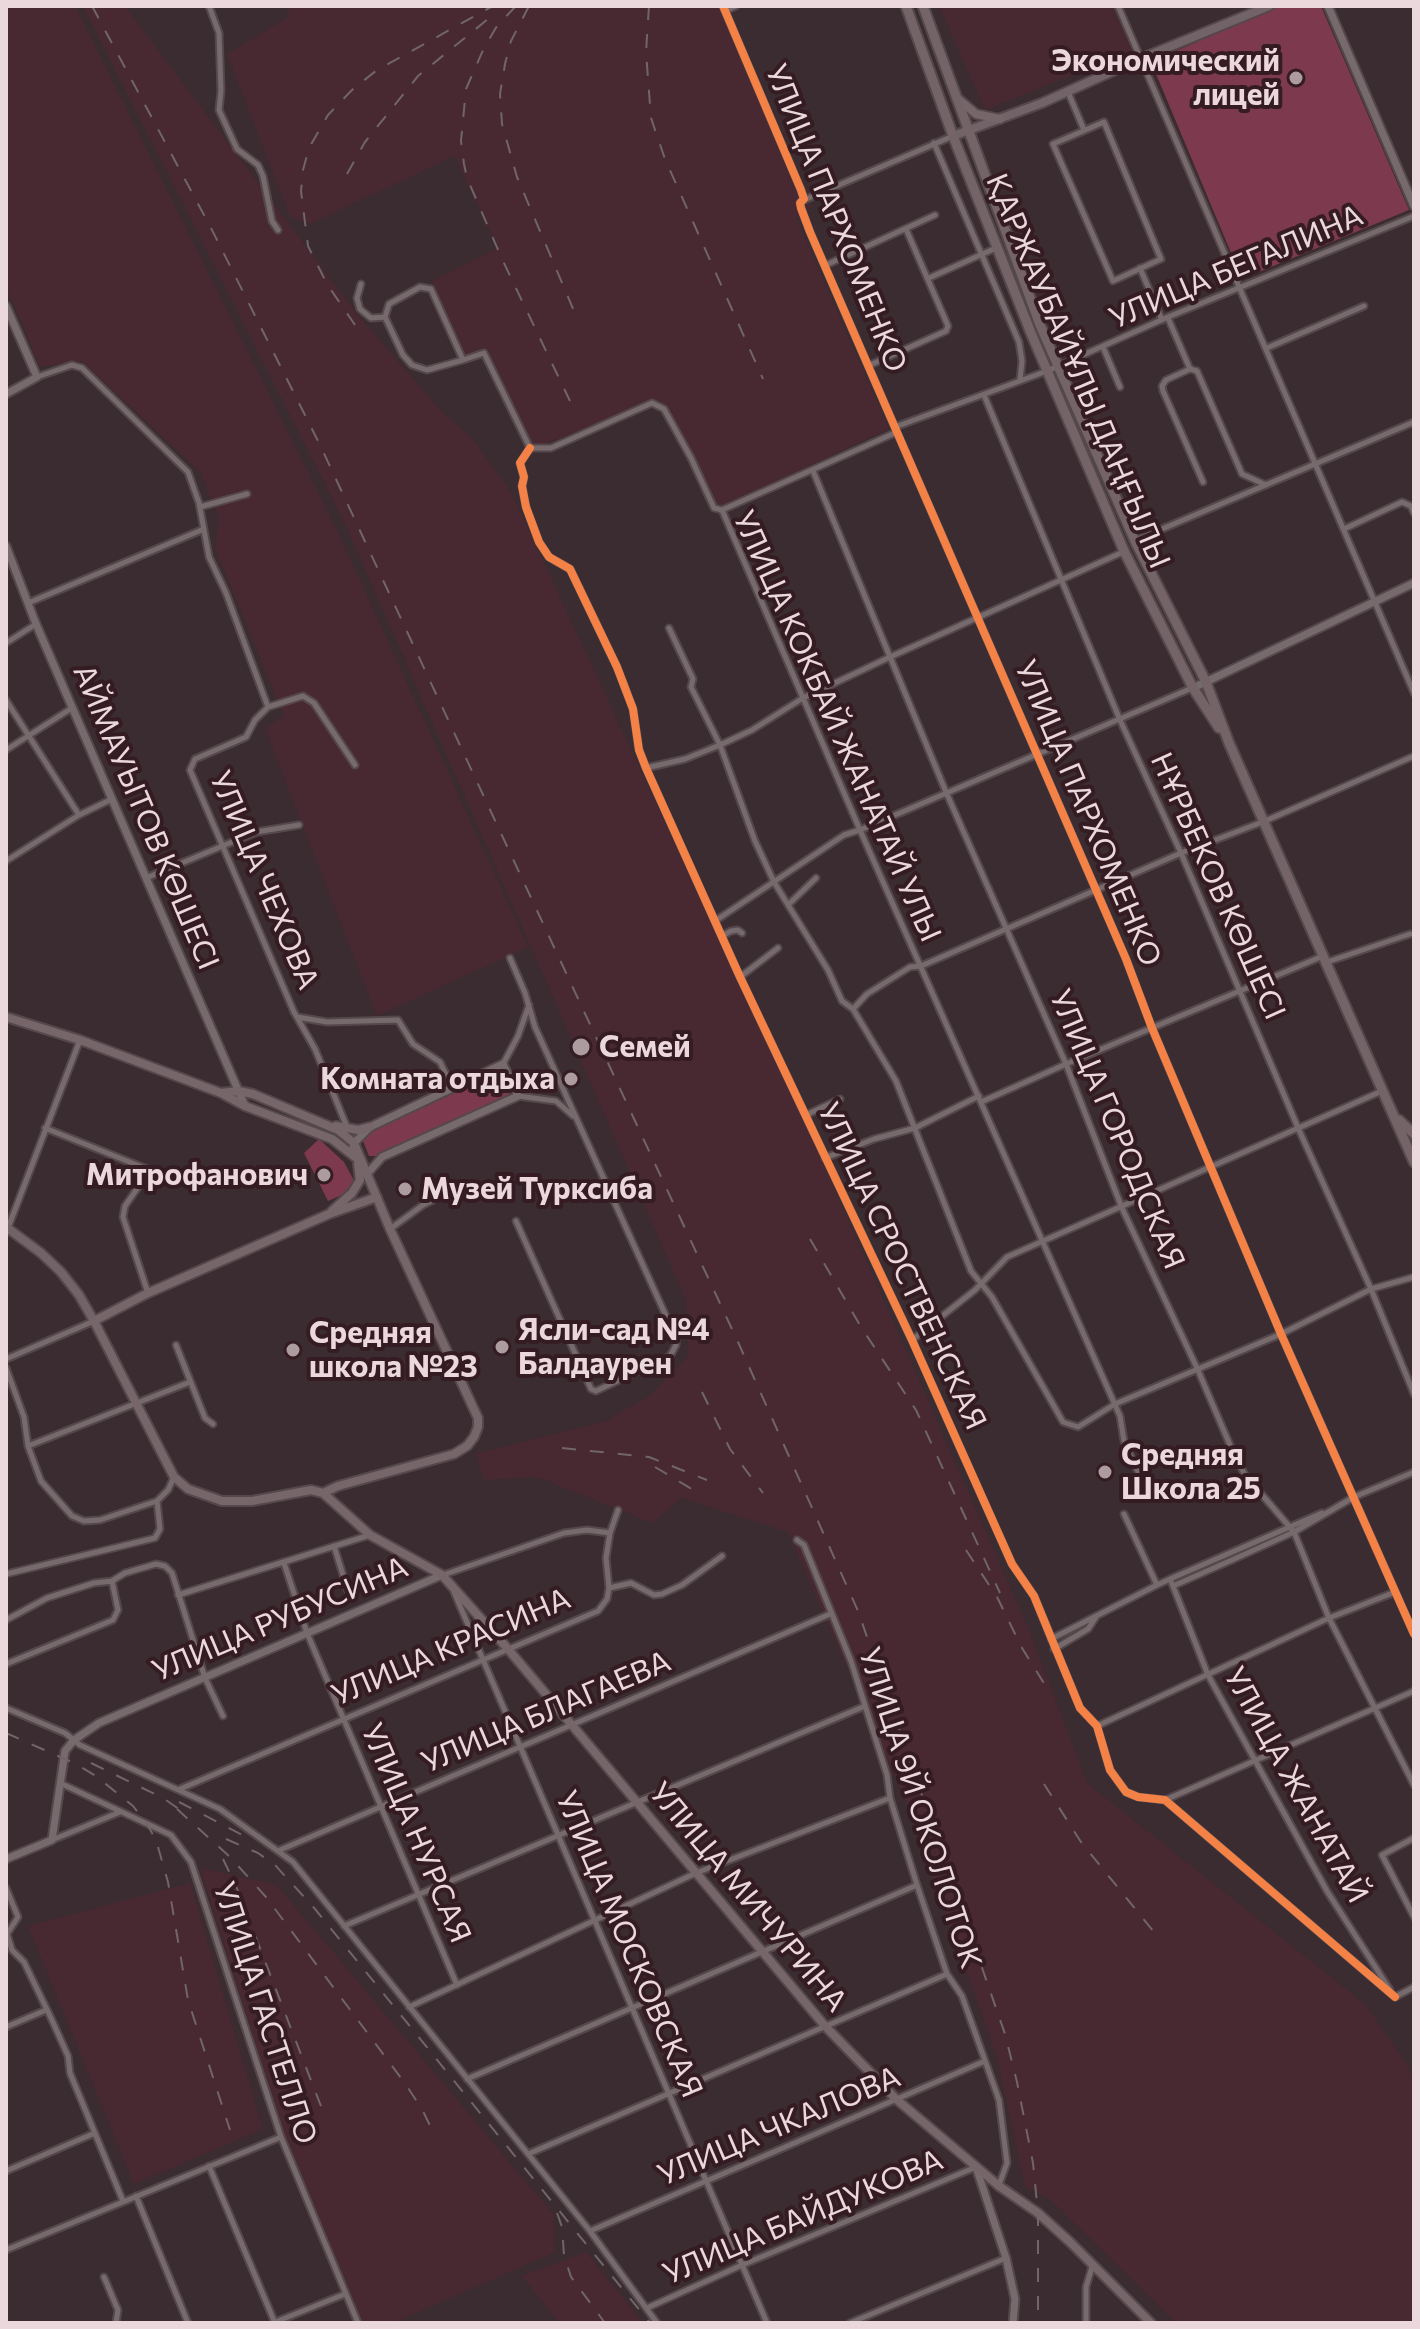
<!DOCTYPE html>
<html>
<head>
<meta charset="utf-8">
<style>
	body { margin:0 }
	#map { position:relative; width:1420px; height:2329px; overflow:hidden; background:#3a2c30; font-family:Commissioner,sans-serif }
	canvas { display:block }
	.frame { position:absolute; inset:0; border:8px solid #ead8dc; pointer-events:none }
</style>
</head>
<body>
<div id="map">
<canvas width="1420" height="2329"></canvas>
<div class="frame"></div>
</div>
<script>
const c = document.querySelector('canvas').getContext('2d');
c.lineJoin = 'round';
function fill(path, color) {
  c.fillStyle = color;
  c.fill(path, 'evenodd');
}
function toPath(rows) {
  const path = new Path2D();
  for (const r of rows) {
    path.moveTo(r[0], r[1]);
    for (let i = 2; i < r.length; i += 2) path.lineTo(r[i], r[i + 1]);
  }
  return path;
}
function stroke(path, color, width, dash) {
  c.strokeStyle = color;
  c.lineWidth = width;
  c.lineCap = dash ? 'butt' : 'round';
  c.setLineDash(dash || []);
  c.stroke(path);
}
function write(font, color, halo, rows, align = 'center') {
  c.font = font + ' Commissioner,sans-serif';
  c.lineWidth = 8;
  c.setLineDash([]);
  c.textBaseline = 'middle';
  c.strokeStyle = halo;
  c.fillStyle = color;
  for (const [text, x, y, turn = 0] of rows) {
    c.save();
    c.translate(x, y);
    c.rotate((+turn || 0) * Math.PI / 180);
    c.textAlign = isNaN(turn) ? turn : align;
    if (halo) c.strokeText(text, 0, 0);
    c.fillText(text, 0, 0);
    c.restore();
  }
}
fill(toPath([
	[6,6,75,6,342,541,528,947,377,1016,265,728,284,716,215,548,219,518,200,472,82,361,40,367,6,286],
	[83,6,125,6,356,313,441,411,472,438,511,492,813,1140,1029,1630,1087,1783,1365,2004,1408,2066,1414,2085,1414,2323,1176,2323,1050,2199,1025,2187,997,2057,905,1799,788,1532,682,1498,652,1523,537,1477,484,1480,476,1454,606,1421,649,1396,688,1357,686,1300,346,526],
	[286,6,744,6,727,13,811,207,796,218,889,429,719,507,706,489,691,457,659,400,534,448,488,353,466,357,432,281,498,248,455,156,310,224,290,217,227,54,290,16],
	[939,6,1113,6,1132,51,985,110],
	[200,1868,277,1885,553,2214,555,2252,394,2323,362,2323,284,2134],
	[190,1883,263,2129,134,2184,28,1926],
	[586,2252,643,2323,559,2323,522,2276]
]), '#482932');
fill(toPath([
	[1279,6,1321,6,1409,210,1242,279,1151,62],
	[498,1073,506,1077,511,1091,507,1099,379,1156,369,1156,363,1141,367,1133],
	[319,1139,344,1162,358,1188,328,1201,304,1153]
]), '#7d394e');
const minor = toPath([
	[209,6,219,33,221,91,219,110,237,149,258,165,263,176,272,221,278,230],
	[723,6,801,190,804,199,800,203,801,208,810,232,1126,959,1152,1028,1281,1334,1414,1634],
	[1118,6,1414,693],
	[725,11,736,6],
	[1068,92,1084,130],
	[1104,122,1161,259,1113,281,1053,144,1104,122],
	[934,143,1019,342,1022,361,1020,380],
	[804,200,953,136],
	[826,265,935,215],
	[1140,268,1162,320],
	[929,278,996,248],
	[361,284,357,298,360,309,371,318,385,317],
	[1168,318,1190,369,1197,371,1242,474,1266,485],
	[1103,347,1120,387],
	[1267,348,1364,306],
	[463,360,431,289,420,287,389,304,385,317,403,355,412,365,427,370,463,360,484,353,530,448,551,448,652,403,664,409,691,458,714,508,722,510,860,830,1120,1416,1124,1441,1150,1498],
	[870,365,946,331,948,326,906,229],
	[1190,369,1166,380,1162,386,1163,391,1203,482],
	[37,377,72,365,82,368,188,472,199,503,209,557,226,593,268,707],
	[984,395,1120,720,1181,853,1299,1130,1371,1289,1414,1394],
	[895,427,1047,371,1168,317,1414,216],
	[530,448,520,463,524,477,522,486,526,507,539,542,549,557,570,569,617,667,633,709,639,750,646,768,740,977,912,1340,1012,1564,1034,1596,1080,1708,1097,1726,1110,1770,1126,1792,1138,1797,1165,1800,1395,1997],
	[813,471,946,792,1066,1064,1122,1208,1197,1368,1233,1452,1245,1475,1294,1532,1329,1618,1414,1785],
	[200,507,247,494],
	[722,510,897,432],
	[1344,529,1402,502,1411,506,1414,513],
	[1136,540,1414,422],
	[28,603,204,529],
	[669,628,693,679,691,687,720,745,755,841,774,882,828,970,842,1001,853,1009,896,1081,971,1271,992,1297,1063,1422,1078,1427,1115,1404,1281,1334,1371,1289,1414,1277],
	[6,643,36,624],
	[6,700,79,815],
	[6,750,72,708],
	[646,768,685,759,720,745,752,730,803,698,890,657,1123,552],
	[6,861,79,815,112,799],
	[146,878,256,832,299,825],
	[788,905,816,878],
	[715,921,844,835,860,830,1192,688],
	[722,936,731,931,738,930,742,933],
	[510,958,525,993,535,1027,676,1338,676,1345,670,1356,596,1391,591,1389,516,1221],
	[1327,962,1410,934],
	[740,977,778,948],
	[853,1009,867,994,910,967,921,966,1181,853,1265,821,1414,756],
	[297,1017,327,1022,398,1020,413,1044,440,1062,452,1087],
	[503,1064,518,1036,529,1005],
	[518,1096,556,1101,573,1116],
	[981,1102,1066,1064,1323,956],
	[806,1115,840,1099],
	[347,1127,315,1049,294,1012,190,770,195,759,246,737,255,720,268,707,303,696,314,703,355,765],
	[45,1128,147,1169,148,1173,125,1206,123,1217,148,1293],
	[825,1158,874,1139,915,1128,979,1096],
	[390,1229,423,1205,449,1192],
	[6,1233,80,1040],
	[912,1340,975,1290,1007,1257,1382,1091],
	[176,1345,205,1418,213,1424],
	[6,1359,94,1321],
	[6,1368,24,1417,28,1446,41,1481,72,1516,84,1521,100,1520,157,1501,168,1490,174,1477],
	[28,1446,190,1382],
	[1124,1514,1157,1585],
	[797,1540,804,1545,851,1661,887,1775,890,1798,917,1885,947,1974,962,1996,999,2100,1007,2163,999,2185],
	[334,1546,348,1591],
	[284,1563,307,1633,457,1985],
	[6,1574,155,1538,160,1529,157,1501],
	[443,1575,564,1533,587,1530,610,1533],
	[1170,1579,1322,1513],
	[1173,1586,1208,1675,1327,1891,1390,1990],
	[609,1588,606,1558,610,1533,618,1510],
	[454,1592,767,2323],
	[178,1595,370,1535],
	[6,1620,47,1598,94,1583,112,1581,125,1573,156,1564,165,1566,172,1573,205,1678,223,1716],
	[1051,1639,1157,1585,1170,1579,1173,1586,1232,1560,1294,1532,1354,1497,1414,1472],
	[1054,1649,1088,1629,1096,1617],
	[6,1664,113,1620,118,1610,112,1581],
	[6,1708,65,1733,80,1745,220,1809,293,1862,590,2231,657,2323],
	[1097,1726,1329,1618,1395,1592],
	[60,1783,171,1835,191,1862,281,2137,358,2323],
	[180,1789,598,1611,607,1599,609,1588,631,1583,654,1595,662,1594,682,1585,722,1556],
	[1165,1800,1414,1691],
	[1414,1838,1382,1855,1414,1917],
	[52,1840,120,1812],
	[280,1850,830,1614],
	[6,1888,18,1917,7,1934,12,1950,24,1962,51,2018,68,2056,70,2073,123,2201],
	[344,1926,865,1706],
	[1395,1997,1414,1987],
	[409,2007,696,1873,890,1798],
	[6,2027,46,2010],
	[467,2079,917,1885],
	[528,2154,947,1974],
	[209,2166,275,2323],
	[6,2171,95,2133],
	[136,2196,188,2323],
	[590,2231,985,2061],
	[6,2250,281,2137],
	[104,2277,118,2310,116,2323],
	[647,2308,742,2265,976,2167],
	[273,2323,345,2294],
	[850,2323,1006,2258],
	[1086,2323,1086,2287,1092,2267]
]);
const tertiary = toPath([
	[1328,6,1414,206],
	[6,306,37,377,6,394],
	[6,546,36,624,245,1106],
	[1193,688,1414,583],
	[353,1148,354,1143,370,1127,503,1064,518,1096,382,1157,368,1173],
	[6,1859,52,1840,65,1751,74,1740,99,1723,442,1575],
	[976,2167,1006,2258,1015,2299,1013,2323]
]);
const secondary = toPath([
	[953,136,1042,103,1142,58,1269,6],
	[6,1227,41,1253,61,1272,79,1295,94,1321]
]);
const primary = toPath([
	[956,97,976,114,1000,119],
	[6,1017,80,1040,221,1093,245,1106,332,1139,359,1160],
	[221,1093,238,1091,253,1094,338,1130,354,1143,390,1229,478,1418,478,1427,474,1437,467,1446,454,1454,338,1486,323,1493],
	[336,1126,358,1130,370,1127],
	[377,1197,329,1214,148,1293,94,1321,174,1477,188,1489,222,1501,252,1501,311,1490,323,1493,370,1535,442,1575,508,1649,825,2026,896,2099,999,2186,1038,2213,1070,2242,1151,2323],
	[332,1211,352,1193,360,1180,358,1164]
]);
const trunk = toPath([
	[906,6,953,136,1031,333,1124,551,1193,688,1219,728],
	[923,6,1040,325,1135,541,1206,682,1229,743,1414,1162],
	[1399,1120,1414,1134]
]);
stroke(minor, '#55484c', 9);
stroke(tertiary, '#55484c', 11);
stroke(secondary, '#55484c', 12);
stroke(primary, '#55484c', 12);
stroke(trunk, '#55484c', 13);
stroke(minor, '#766a6d', 5);
stroke(tertiary, '#766a6d', 7);
stroke(secondary, '#716367', 8);
stroke(primary, '#76666a', 8);
stroke(trunk, '#746468', 9);
stroke(toPath([
	[92,6,211,228,321,447,738,1342,858,1611,1005,2034,1017,2082,1033,2163,1038,2213,1038,2323],
	[516,6,497,26,484,48,466,89,461,141,464,164,467,178,502,259,570,401],
	[529,6,511,41,505,64,500,94,502,124,517,177,574,311],
	[649,6,646,52,651,118,665,159,763,379],
	[347,174,365,142,418,76,488,19],
	[355,325,327,284,308,246,301,191,303,170,309,148,328,115,352,90,377,70,493,6],
	[810,1239,861,1327,916,1410,1000,1593],
	[702,1392,730,1449,763,1493],
	[562,1448,649,1457,707,1480],
	[655,1467,700,1494],
	[966,1550,997,1597,1022,1648,1045,1685],
	[6,1733,76,1764,96,1776,133,1806,147,1824,156,1840,168,1882,188,2000,230,2130],
	[91,1763,163,1798,186,1814],
	[1044,1784,1081,1842,1158,1937],
	[179,1802,246,1837],
	[177,1809,230,1857,266,1897,404,2082,422,2109,435,2136],
	[226,1839,258,1853,275,1865,315,1909,650,2323],
	[223,1859,236,1886,324,2114],
	[557,2213,562,2227,564,2255,571,2277,605,2323]
]), '#706568', 2, [14, 14]);
stroke(toPath([
	[723,6,801,190,804,199,800,203,801,208,810,232,1126,959,1152,1028,1281,1334,1414,1634],
	[530,448,520,463,524,477,522,486,526,507,539,542,549,557,570,569,617,667,633,709,639,750,646,768,740,977,912,1340,1012,1564,1034,1596,1080,1708,1097,1726,1110,1770,1126,1792,1138,1797,1165,1800,1395,1997]
]), '#f48246', 8);
for (const [x, y, r, color] of [
	[1296,78,8,"#ac9ca0"],
	[581,1047,10,"#ac9ca0"],
	[571,1079,8,"#ac9ca0"],
	[324,1175,8,"#ac9ca0"],
	[405,1189,8,"#ac9ca0"],
	[502,1347,8,"#ac9ca0"],
	[293,1350,8,"#ac9ca0"],
	[1105,1472,8,"#ac9ca0"]
]) {
  const dot = new Path2D();
  dot.arc(x, y, r, 0, 2 * Math.PI);
  c.fillStyle = color;
  c.fill(dot);
  stroke(dot, '#351c23', 3);
}
write('bold 30px', '#ead8dc', '#351c23', [
	["Экономический",1280,61,"right"],
	["лицей",1280,95,"right"],
	["Семей",599,1047],
	["Комната отдыха",555,1079,"right"],
	["Митрофанович",308,1175,"right"],
	["Музей Турксиба",421,1189],
	["Ясли-сад №4",518,1330],
	["Балдаурен",518,1364],
	["Средняя",309,1333],
	["школа №23",309,1367],
	["Средняя",1121,1455],
	["Школа 25",1121,1489]
], 'left');
write('30px', '#ead8dc', '#351c23', [
	["УЛИЦА ПАРХОМЕНКО",836,218,68],
	["УЛИЦА БЕГАЛИНА",1236,267,-23],
	["ҚАРЖАУБАЙҰЛЫ ДАҢҒЫЛЫ",1078,371,67],
	["УЛИЦА КОКБАЙ ЖАНАТАЙ УЛЫ",837,726,66],
	["УЛИЦА ПАРХОМЕНКО",1088,813,67],
	["АЙМАУЫТОВ КӨШЕСІ",146,817,67],
	["УЛИЦА ЧЕХОВА",264,880,67],
	["НҰРБЕКОВ КӨШЕСІ",1218,886,66],
	["УЛИЦА ГОРОДСКАЯ",1117,1129,67],
	["УЛИЦА СРОСТВЕНСКАЯ",902,1266,65],
	["УЛИЦА РУБУСИНА",280,1619,-23],
	["УЛИЦА КРАСИНА",451,1647,-23],
	["УЛИЦА БЛАГАЕВА",546,1712,-23],
	["УЛИЦА ЖАНАТАЙ",1296,1785,61],
	["УЛИЦА 9Й ОКОЛОТОК",920,1808,72],
	["УЛИЦА НУРСАЯ",416,1833,67],
	["УЛИЦА МИЧУРИНА",748,1897,50],
	["УЛИЦА МОСКОВСКАЯ",629,1944,67],
	["УЛИЦА ГАСТЕЛЛО",265,2013,72],
	["УЛИЦА ЧКАЛОВА",779,2126,-23],
	["УЛИЦА БАЙДУКОВА",803,2217,-23]
]);
</script>
</body>
</html>
